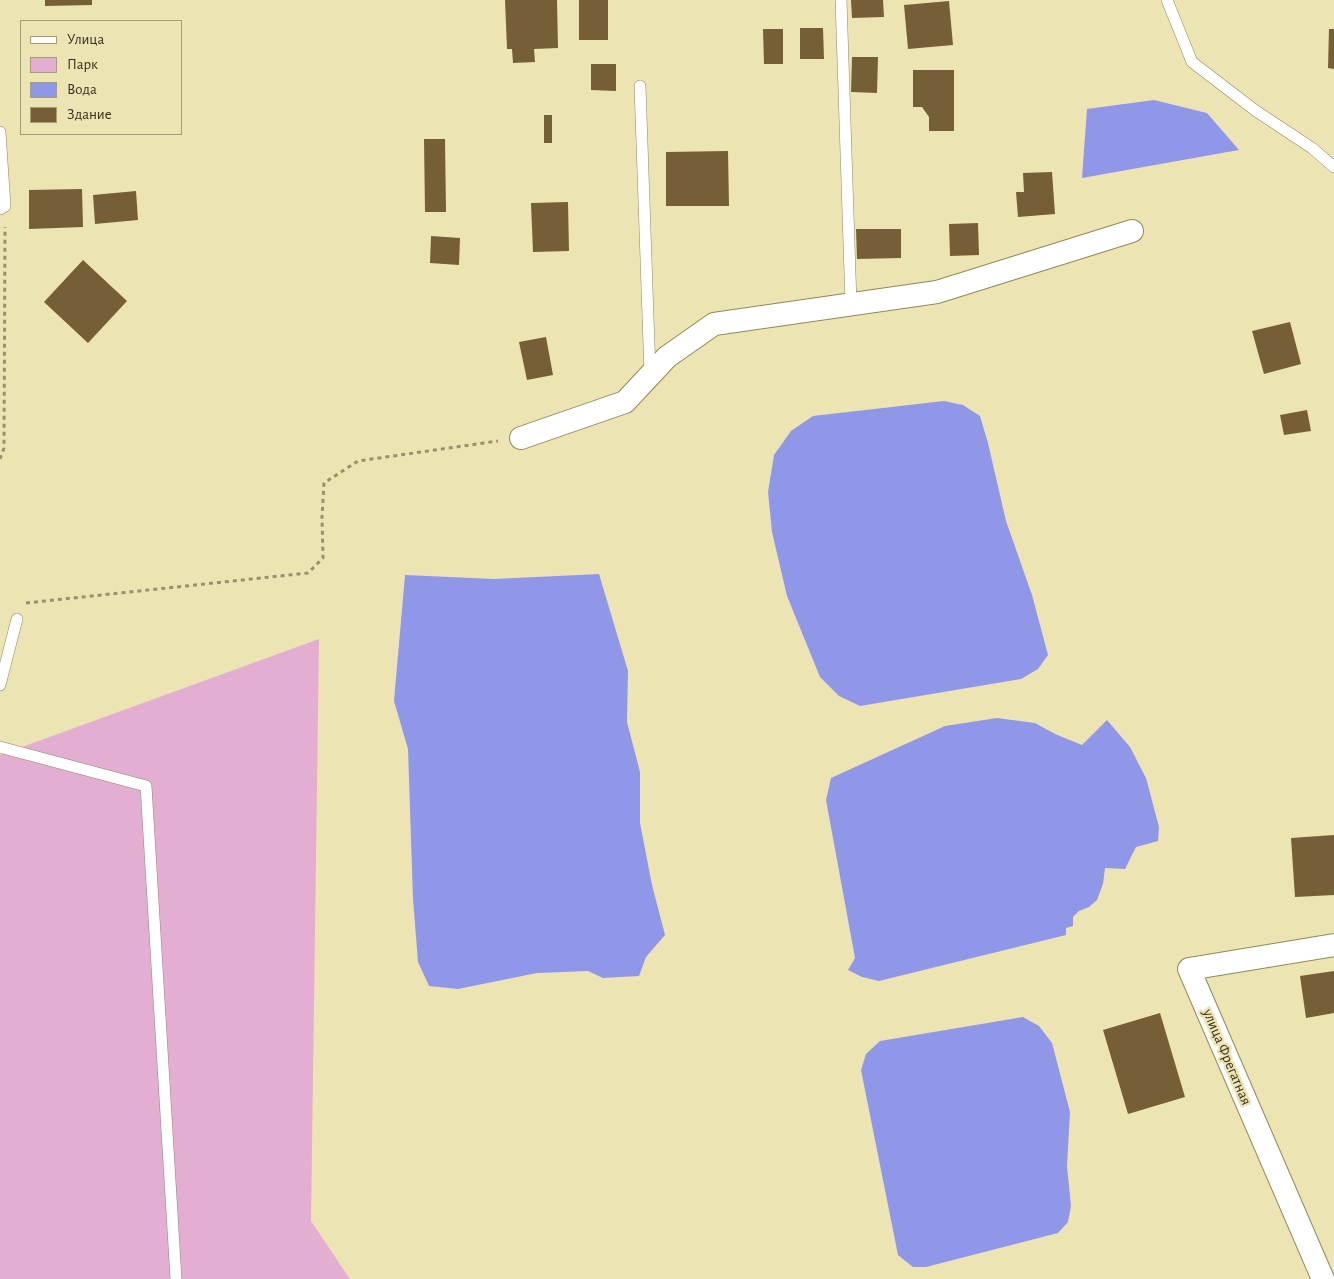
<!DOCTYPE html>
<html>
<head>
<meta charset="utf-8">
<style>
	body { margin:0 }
	#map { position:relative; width:1334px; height:1279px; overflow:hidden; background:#ede4b3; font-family:"Alegreya Sans",sans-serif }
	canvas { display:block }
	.legend { position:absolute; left:20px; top:20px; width:162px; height:115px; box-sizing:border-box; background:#ede4b3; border:1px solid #a39c77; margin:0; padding:6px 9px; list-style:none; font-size:15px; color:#35311e }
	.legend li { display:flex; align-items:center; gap:10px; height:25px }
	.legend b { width:25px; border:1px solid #a39c77 }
</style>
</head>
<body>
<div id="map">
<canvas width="1334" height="1279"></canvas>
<ul class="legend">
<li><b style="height:6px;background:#fff"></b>Улица</li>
<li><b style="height:14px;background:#e3aed1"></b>Парк</li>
<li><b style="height:14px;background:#9197e8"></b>Вода</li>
<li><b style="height:14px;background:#765e36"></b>Здание</li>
</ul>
</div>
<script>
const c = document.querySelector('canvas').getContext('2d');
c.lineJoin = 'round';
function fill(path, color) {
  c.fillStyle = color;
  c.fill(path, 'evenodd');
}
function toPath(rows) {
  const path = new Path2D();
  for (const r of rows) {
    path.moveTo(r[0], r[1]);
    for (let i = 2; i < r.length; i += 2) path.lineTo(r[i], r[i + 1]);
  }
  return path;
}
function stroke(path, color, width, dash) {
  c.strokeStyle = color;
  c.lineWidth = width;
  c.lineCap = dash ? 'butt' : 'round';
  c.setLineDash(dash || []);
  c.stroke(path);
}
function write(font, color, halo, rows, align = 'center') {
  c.font = font + ' "Alegreya Sans",sans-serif';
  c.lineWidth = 5;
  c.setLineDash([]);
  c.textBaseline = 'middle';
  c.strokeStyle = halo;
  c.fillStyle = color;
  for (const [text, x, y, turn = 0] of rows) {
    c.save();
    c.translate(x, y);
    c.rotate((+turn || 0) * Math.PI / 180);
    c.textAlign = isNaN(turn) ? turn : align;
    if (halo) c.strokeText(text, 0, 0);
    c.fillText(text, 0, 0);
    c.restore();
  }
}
fill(toPath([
	[319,639,311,1221,350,1279,0,1279,0,755]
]), '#e3aed1');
fill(toPath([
	[1154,100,1207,113,1239,150,1082,178,1087,109],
	[944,401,963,405,980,416,988,443,1006,521,1032,595,1048,655,1038,669,1021,679,860,706,839,696,820,677,787,596,772,532,768,492,774,455,791,431,813,416],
	[599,574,628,671,627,722,640,772,640,823,652,885,665,935,646,957,639,976,603,978,588,971,537,973,458,989,429,986,418,962,413,899,408,749,394,701,405,575,494,579],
	[997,718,1035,723,1055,734,1082,745,1107,720,1130,747,1146,778,1159,827,1158,841,1136,847,1125,869,1105,868,1103,884,1097,900,1089,907,1079,911,1073,917,1073,926,1066,928,1066,935,879,981,862,977,848,970,855,958,826,800,831,778,945,726],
	[1023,1017,1039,1026,1052,1043,1070,1112,1067,1166,1071,1206,1068,1222,1058,1233,926,1267,913,1267,898,1255,861,1070,866,1054,880,1041]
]), '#9197e8');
fill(toPath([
	[45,0,92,0,92,5,45,6],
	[505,0,557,0,558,48,534,49,535,62,513,63,512,49,507,49],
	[579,0,608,0,608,40,579,40],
	[851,0,883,0,884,17,852,18],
	[949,1,953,45,908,49,904,5],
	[800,28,823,28,824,59,800,59],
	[763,29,783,29,783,64,764,64],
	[1329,29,1334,29,1334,69,1328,68],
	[852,57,878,57,877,93,851,92],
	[591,64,616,64,616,91,591,90],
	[913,70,954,70,954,131,929,131,929,117,922,107,913,107],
	[544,115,552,115,552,143,544,143],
	[424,139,445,139,446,212,425,212],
	[728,151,729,206,666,206,666,152],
	[1052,172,1055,214,1018,217,1016,192,1024,192,1023,173],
	[82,189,83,227,29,229,29,190],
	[136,191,138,220,95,224,93,195],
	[568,202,569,251,533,252,531,203],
	[978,223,979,255,950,256,949,224],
	[856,229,901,229,901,258,857,259],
	[431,236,460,238,459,265,430,263],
	[83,260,127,301,88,343,44,302],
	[1290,322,1301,364,1264,374,1252,331],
	[546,337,553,375,527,380,519,342],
	[1307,410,1311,431,1284,435,1280,415],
	[1334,835,1334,895,1295,897,1291,838],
	[1334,971,1334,1013,1306,1018,1300,976],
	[1160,1013,1185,1097,1128,1114,1103,1030]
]), '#765e36');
const lane = toPath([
	[841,0,851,304],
	[1167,0,1192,62,1256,111,1312,148,1334,167],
	[640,86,650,374],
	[0,132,5,206,0,209],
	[0,685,17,619],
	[0,747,146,786,176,1279]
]);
const street = toPath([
	[521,438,625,402,667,357,714,324,937,292,1132,231],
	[1323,1279,1189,969,1334,945]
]);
stroke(lane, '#91895b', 12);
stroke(street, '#91895b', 24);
stroke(toPath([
	[0,459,4,448,5,227],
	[26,603,308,573,323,558,322,517,324,483,358,461,498,441]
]), '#98916e', 3, [4, 4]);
stroke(lane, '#fff', 11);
stroke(street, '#fff', 22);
write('15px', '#35311e', '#ede4b3', [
	["улица Фрегатная",1227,1057,67]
]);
</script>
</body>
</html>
